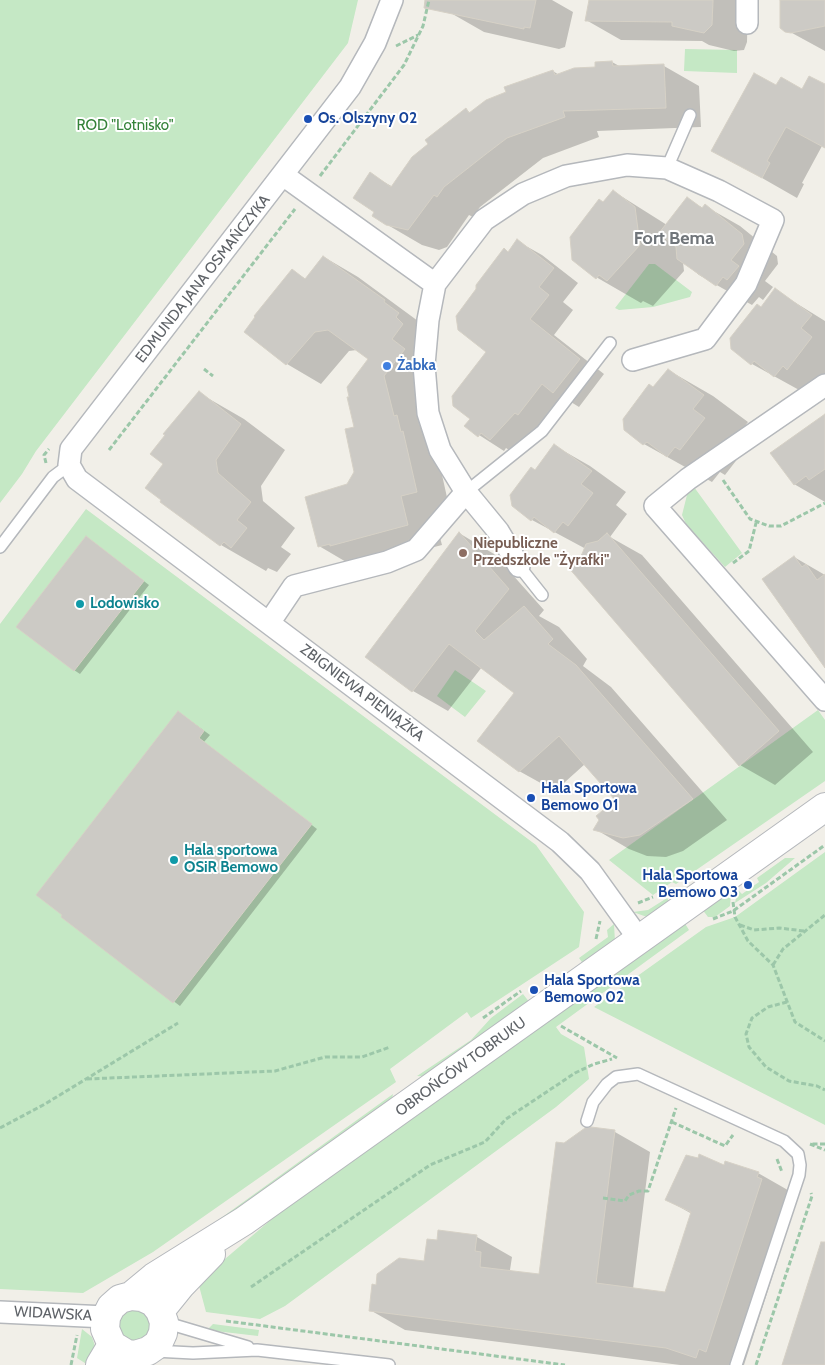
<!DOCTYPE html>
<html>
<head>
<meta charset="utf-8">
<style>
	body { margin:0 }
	canvas { display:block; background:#f1efe8 }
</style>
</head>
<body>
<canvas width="825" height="1365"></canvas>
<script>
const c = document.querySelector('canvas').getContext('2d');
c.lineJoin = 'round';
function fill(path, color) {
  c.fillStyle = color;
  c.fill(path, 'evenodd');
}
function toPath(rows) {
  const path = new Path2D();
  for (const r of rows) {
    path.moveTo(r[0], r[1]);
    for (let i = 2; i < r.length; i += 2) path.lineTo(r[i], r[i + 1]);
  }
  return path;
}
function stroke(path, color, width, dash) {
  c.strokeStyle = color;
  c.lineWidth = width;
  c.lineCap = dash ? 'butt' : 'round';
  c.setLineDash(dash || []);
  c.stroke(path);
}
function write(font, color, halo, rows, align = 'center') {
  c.font = font + ' Cabin,sans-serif';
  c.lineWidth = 4;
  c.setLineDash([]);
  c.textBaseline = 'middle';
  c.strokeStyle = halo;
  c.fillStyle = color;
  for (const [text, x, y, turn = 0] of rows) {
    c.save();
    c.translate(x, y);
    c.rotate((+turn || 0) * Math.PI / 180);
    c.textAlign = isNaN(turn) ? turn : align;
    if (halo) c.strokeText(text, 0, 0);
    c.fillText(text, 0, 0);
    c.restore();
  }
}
fill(toPath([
	[0,0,358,0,348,43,36,451,22,474,0,503],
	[685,49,737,50,737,73,684,71],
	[649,264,655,264,692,292,690,297,653,307,619,310,615,308],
	[694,487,742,553,725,567,686,524,682,515,687,495],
	[86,509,536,845,584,912,579,947,471,1018,467,1012,390,1069,396,1082,153,1252,83,1293,0,1289,0,624],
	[455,670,486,691,465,717,437,696],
	[818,710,825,720,825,781,676,884,672,882,653,895,609,860],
	[825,852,825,1125,594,1007,706,927,735,917],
	[785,858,795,858,766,883,735,903,737,893,739,891,742,894,759,882,757,878],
	[727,891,731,895,730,906,715,917,708,917,702,909],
	[667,898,671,904,647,917,633,912,648,910],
	[684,922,689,930,556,1027,561,1034,584,1047,589,1079,556,1107,285,1306,260,1319,206,1312,198,1282,273,1218,329,1176,556,1016],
	[614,924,615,942,584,965,579,958,608,937,607,930],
	[523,994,530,1003,429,1077,417,1076,471,1040,491,1018],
	[393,1094,391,1104,170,1262,167,1257],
	[128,1308,143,1308,154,1327,140,1343,125,1340,118,1330,119,1318],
	[213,1324,259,1330,258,1336,207,1330],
	[82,1329,92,1337,95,1346,96,1357,88,1365,77,1358]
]), '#c5e8c5');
fill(toPath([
	[452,0,552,0,573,12,565,47,559,49,484,32,449,12],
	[591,0,748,0,747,42,744,50,734,51,709,45,702,41,621,40,586,20],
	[782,0,825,0,825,51,781,27],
	[612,62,621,67,664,66,699,86,701,127,597,131,599,137,543,158,480,207,473,217,469,215,447,247,439,250,422,245,386,224,376,212,370,174,393,187,466,110,471,113,553,71,559,75,596,68],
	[825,86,825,148,822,146,802,183,804,184,797,198,713,150,776,87,802,90],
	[613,191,667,225,687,199,703,208,705,206,740,226,777,256,778,264,765,281,773,287,763,300,759,297,752,305,699,275,683,262,684,271,653,306,643,301,641,303,596,277,604,203],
	[517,241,542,255,578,283,563,302,573,310,554,335,604,374,579,407,566,399,515,454,506,448,504,451,465,426,471,418,509,252],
	[324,257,358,277,418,321,429,338,437,344,425,359,438,370,418,396,437,452,450,511,434,515,442,545,365,565,353,566,319,546,355,472,356,427,351,398,369,359,357,350,349,351,321,384,287,364,245,332,292,271,306,279],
	[775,290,825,321,825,387,810,396,752,364,732,349],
	[668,370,713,396,748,422,738,435,749,444,725,475,720,472,712,482,644,444,625,429],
	[199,393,244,419,285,450,261,486,263,501,295,528,281,547,291,554,277,572,268,568,266,571,221,545,165,464],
	[825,416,825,502,794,484],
	[555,446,590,466,626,492,616,505,627,514,610,537,642,555,813,752,775,785,740,765,583,555,586,549,532,520,513,505],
	[459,533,494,554,544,610,539,616,559,627,587,659,583,666,611,687,727,820,683,851,666,857,647,856,629,849,595,829,617,800,585,764,555,791,519,771,516,692,482,667,448,711,413,691,367,657],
	[93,542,149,585,80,674,74,670],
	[794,557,825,575,825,666],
	[184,716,210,735,204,742,317,829,180,1006,62,917],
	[586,1130,615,1132,650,1152,633,1289,666,1293,692,1214,667,1200,724,1167,758,1173,793,1193,792,1198,797,1200,744,1365,680,1365,405,1330,370,1310,377,1286,425,1263,438,1241,439,1232,477,1237,512,1257,510,1270,515,1273,541,1276,564,1145]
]), '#0003');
const building = toPath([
	[425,0,536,0,530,28,524,27,524,29,424,8,425,0],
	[589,0,713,0,712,25,704,33,672,26,672,22,585,21,589,0],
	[780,0,825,0,825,26,791,33,785,32,780,28,780,0],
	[612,61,613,66,664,64,666,108,563,111,565,117,507,138,486,154,444,187,437,197,434,195,408,230,386,225,372,216,374,212,353,198,370,172,391,187,412,157,428,144,425,140,466,108,469,113,486,100,506,92,504,87,553,70,555,75,574,68,595,67,595,62,612,61],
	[754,73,776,85,781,77,802,89,809,76,825,84,825,148,786,127,767,161,770,163,762,178,711,151,754,73],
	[613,190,635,207,640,245,607,281,599,275,596,279,572,260,570,237,599,199,603,202,613,190],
	[687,197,702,208,705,204,742,234,744,244,731,260,739,266,727,280,723,277,716,286,677,259,676,247,659,233,687,197],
	[517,239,554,268,539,287,549,295,530,319,580,359,553,393,542,384,518,415,515,413,490,440,481,433,478,437,464,426,470,419,453,406,452,396,486,352,458,330,456,316,476,289,476,285,504,248,508,252,517,239],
	[323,256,385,300,384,302,399,313,396,317,403,324,392,339,405,349,384,376,394,416,397,415,401,432,403,431,417,492,401,496,408,525,330,546,330,544,318,547,305,497,347,484,354,472,345,429,354,427,347,397,349,397,347,387,368,359,328,330,315,332,286,365,244,332,255,317,254,316,292,269,305,279,323,256],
	[775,288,812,315,801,328,812,337,787,370,783,366,774,377,754,361,751,365,731,349,730,338,757,304,761,307,775,288],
	[668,369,704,395,693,409,705,418,680,450,675,447,667,457,647,442,643,445,624,430,623,419,649,384,653,387,668,369],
	[199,391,241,424,216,460,218,473,251,502,237,520,247,528,231,548,224,542,220,546,160,502,161,500,145,488,163,464,150,454,165,435,163,434,199,391],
	[825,414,825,469,809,480,806,476,794,485,770,453,825,414],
	[554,444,592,471,581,484,593,493,568,526,563,522,554,533,534,517,531,521,512,506,510,495,531,467,535,470,554,444],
	[459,532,509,589,475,631,484,640,524,606,553,639,548,644,576,665,693,799,640,835,623,838,593,830,599,820,596,816,615,800,559,736,519,772,477,741,514,693,449,644,412,692,365,657,459,532],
	[607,533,779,731,739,766,568,567,582,554,586,544,598,541,607,533],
	[86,536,144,581,74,671,16,627,86,536],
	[794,556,802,567,806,564,817,580,825,574,825,668,762,579,794,556],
	[178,711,204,731,199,738,312,824,173,1003,61,917,62,915,36,895,178,711],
	[591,1127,615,1130,596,1283,665,1292,691,1212,665,1200,686,1155,698,1158,699,1154,724,1165,725,1161,759,1172,757,1177,762,1179,706,1352,699,1349,696,1358,666,1348,369,1311,372,1284,376,1285,377,1274,399,1258,424,1261,427,1239,437,1240,438,1230,477,1235,475,1251,481,1252,480,1267,539,1274,556,1142,564,1143,585,1128,591,1127],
	[821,1242,825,1242,825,1365,782,1365,821,1242]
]);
fill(building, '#cccac5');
stroke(building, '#d6d1c6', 1);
const service = toPath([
	[667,168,690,115],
	[466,492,542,431,610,343],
	[0,547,53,477,69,465],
	[519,566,542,595],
	[587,1121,593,1102,607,1084,616,1077,638,1074,784,1141,798,1154,800,1165,799,1175,736,1365],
	[164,1322,248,1347],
	[154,1351,193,1353,257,1350,389,1365]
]);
const minor = toPath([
	[392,0,375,43,350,87,71,449,69,465,77,479,560,842,590,871,639,939],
	[747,0,747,23],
	[283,175,435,284],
	[825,385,688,479,655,506,825,700],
	[519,566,498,531,466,492,440,450,428,413,424,365,428,320,435,284,484,220,523,194,566,176,627,165,667,168,719,191,773,220,746,284,705,339,633,360],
	[269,623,294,586,387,562,416,550,466,492],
	[0,1312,106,1317]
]);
const tertiary = toPath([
	[131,1296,154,1277,244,1221,825,807],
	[160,1311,181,1285,211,1254],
	[100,1365,112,1345],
	[128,1365,135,1355,148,1351,158,1344,163,1333,164,1322,160,1311,153,1302,142,1297,131,1296,120,1299,111,1307,106,1317,105,1329,112,1345,127,1354,135,1355]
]);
stroke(service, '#b5b8bc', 14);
stroke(minor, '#b5b8bc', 24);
stroke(tertiary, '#b5b8bc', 30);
stroke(toPath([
	[396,46,418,35],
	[320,176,404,65,423,26,429,0],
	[204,369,213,376],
	[109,450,295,209],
	[46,463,44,455,49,449],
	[723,480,750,519,769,526,781,526,825,503],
	[733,563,749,551,756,523],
	[733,902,735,917,748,941,773,965,795,1022,825,1041],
	[638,903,653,897],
	[713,919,733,911,825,845],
	[740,925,754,930,779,928,804,931],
	[596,939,600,921],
	[773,965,783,949,825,915],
	[787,1002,768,1007,752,1018,746,1034,749,1047,766,1067,789,1081,817,1086,825,1090],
	[483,1018,521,991],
	[561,1026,617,1058],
	[87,1079,275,1071,325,1057,362,1057,390,1047],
	[672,1122,725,1146,733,1135],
	[0,1128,45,1104,178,1023],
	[825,1144,810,1144,825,1150],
	[777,1159,782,1172],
	[603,1198,625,1201,629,1195,639,1191,648,1191,676,1108],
	[251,1287,430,1165,485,1142,506,1119,575,1073,594,1064,612,1059],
	[226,1321,565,1365],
	[71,1365,77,1335],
	[756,1365,812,1196,811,1193]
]), '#9cc7a9', 3, [5, 2.5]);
stroke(service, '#fff', 11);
stroke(minor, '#fff', 21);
stroke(tertiary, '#fff', 28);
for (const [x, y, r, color] of [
	[308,119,5,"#1a4fb4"],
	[387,366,5,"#3f7fe0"],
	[463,553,5,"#8d6e63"],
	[80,604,5,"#0f9aa8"],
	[531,798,5,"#1a4fb4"],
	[174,860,5,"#0f9aa8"],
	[748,885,5,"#1a4fb4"],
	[534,990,5,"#1a4fb4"]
]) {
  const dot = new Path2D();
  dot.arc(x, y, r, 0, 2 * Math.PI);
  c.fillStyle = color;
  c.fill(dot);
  stroke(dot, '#fff', 2);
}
write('bold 15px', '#164399', '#fff', [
	["Os. Olszyny 02",318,119],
	["Hala Sportowa",541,789],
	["Bemowo 01",541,806],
	["Hala Sportowa",738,876,"right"],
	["Bemowo 03",738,893,"right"],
	["Hala Sportowa",544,981],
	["Bemowo 02",544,998]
], 'left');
write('15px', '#348238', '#fff', [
	["ROD \"Lotnisko\"",125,126]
]);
write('15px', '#5f6368', '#fff', [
	["EDMUNDA JANA OSMAŃCZYKA",203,279,-52],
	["ZBIGNIEWA PIENIĄŻKA",362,693,37],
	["OBROŃCÓW TOBRUKU",461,1067,-36],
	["WIDAWSKA",53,1314,3]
]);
write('bold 15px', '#366cbe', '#fff', [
	["Żabka",397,366]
], 'left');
write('bold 15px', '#785e54', '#fff', [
	["Niepubliczne",473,544],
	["Przedszkole \"Żyrafki\"",473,561]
], 'left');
write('bold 15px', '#0d838f', '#fff', [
	["Lodowisko",90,604],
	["Hala sportowa",184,851],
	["OSiR Bemowo",184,868]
], 'left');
write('bold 18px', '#70757a', '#fff', [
	["Fort Bema",674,239]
]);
</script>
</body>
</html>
